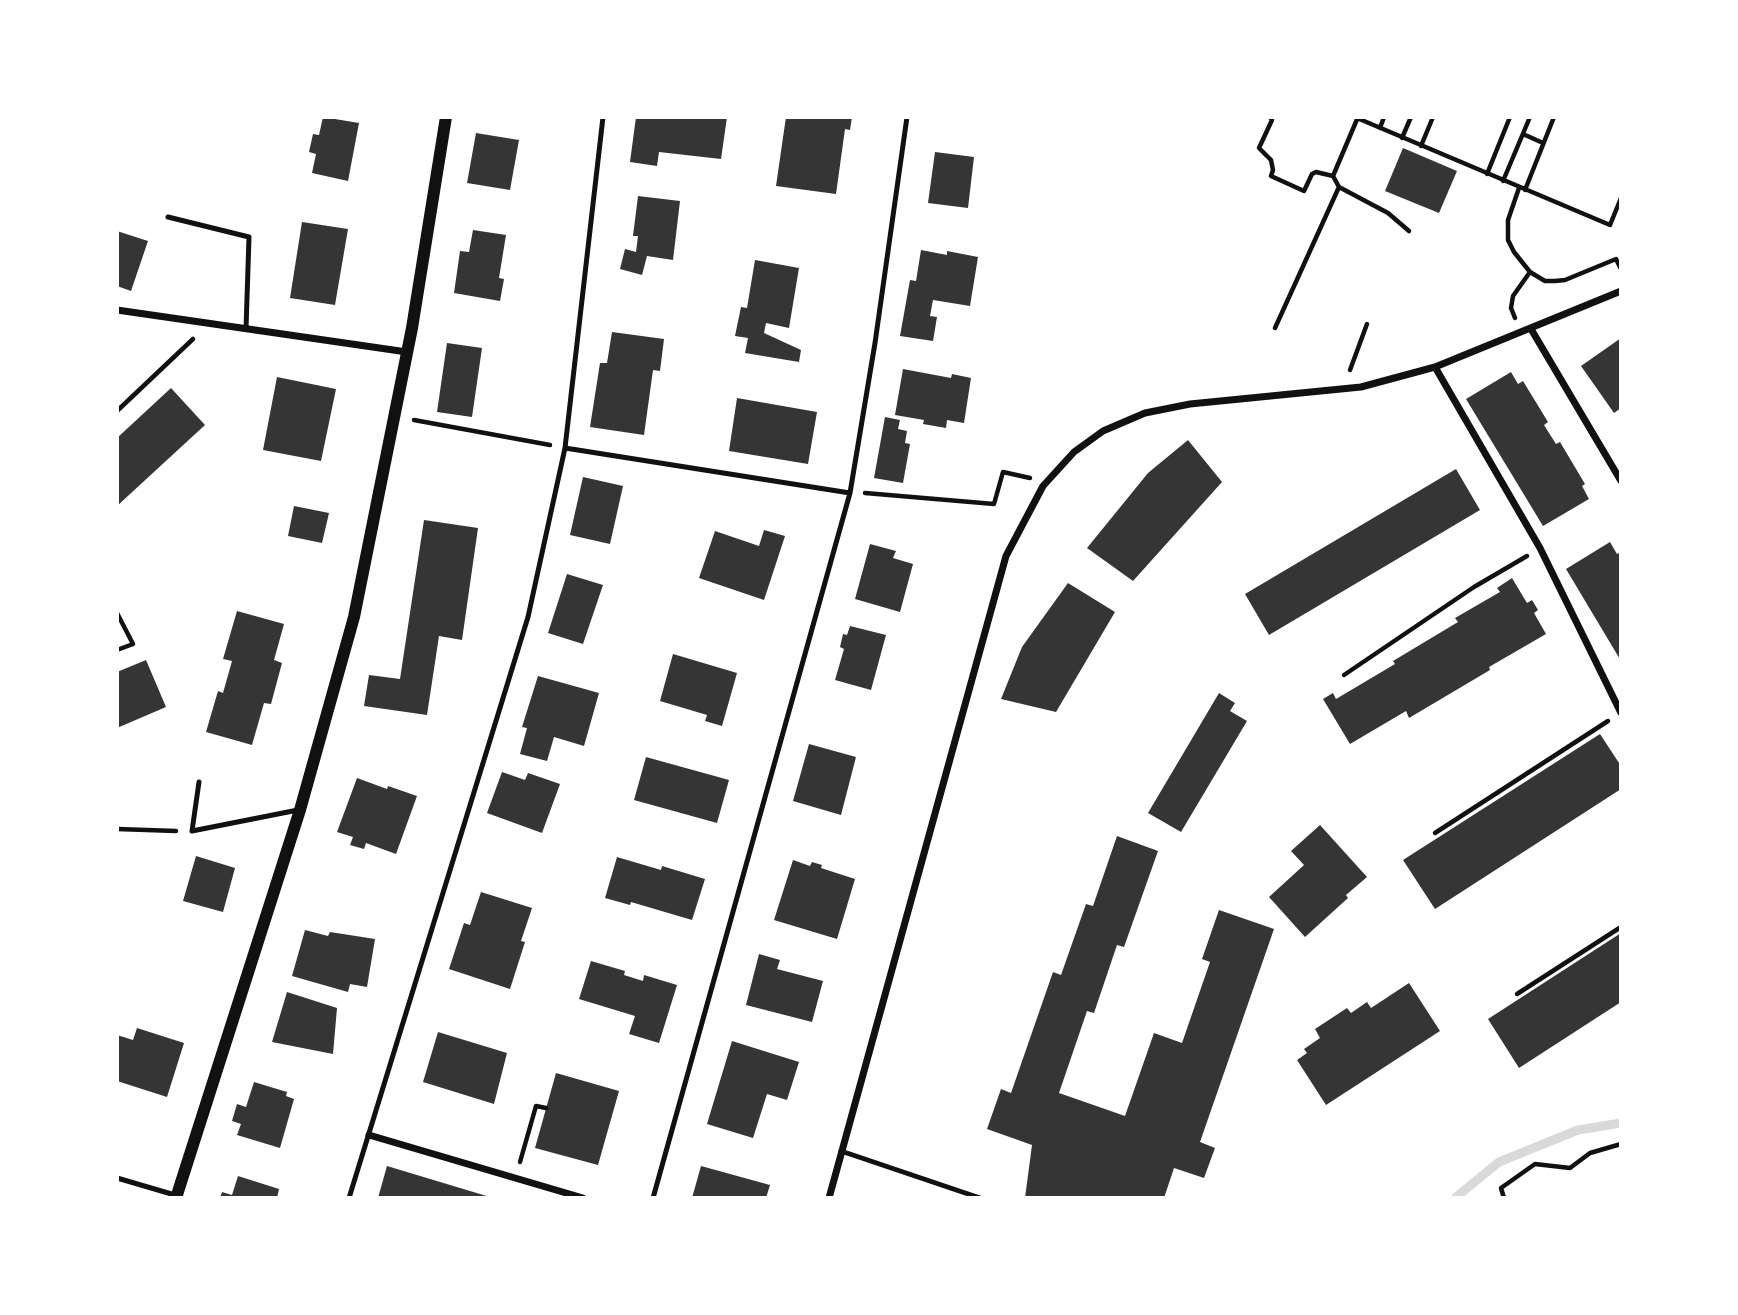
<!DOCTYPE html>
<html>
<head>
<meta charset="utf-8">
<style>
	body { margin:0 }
	#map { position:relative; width:1738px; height:1315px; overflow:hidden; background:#fff; font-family:Overpass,sans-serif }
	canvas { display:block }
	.frame { position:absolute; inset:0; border:119px solid #fff; pointer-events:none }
</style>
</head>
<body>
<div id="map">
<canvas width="1738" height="1315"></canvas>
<div class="frame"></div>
</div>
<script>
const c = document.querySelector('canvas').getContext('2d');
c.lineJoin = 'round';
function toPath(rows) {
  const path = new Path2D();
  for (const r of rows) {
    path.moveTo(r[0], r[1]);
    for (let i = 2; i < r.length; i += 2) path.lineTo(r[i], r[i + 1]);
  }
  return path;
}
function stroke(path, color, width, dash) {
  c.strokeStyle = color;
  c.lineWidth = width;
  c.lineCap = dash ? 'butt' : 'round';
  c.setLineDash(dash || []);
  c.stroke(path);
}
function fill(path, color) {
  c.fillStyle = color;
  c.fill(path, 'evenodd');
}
stroke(toPath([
	[1455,1198,1499,1162,1578,1130,1621,1123]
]), '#d9d9d9', 9);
fill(toPath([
	[323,117,359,123,348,181,312,173,316,154,309,152,313,134,319,135],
	[636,117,727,117,721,159,659,152,657,166,630,162],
	[786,117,852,117,850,130,845,129,836,194,776,186],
	[476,133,519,140,510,190,467,183],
	[1403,148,1457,171,1439,213,1385,191],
	[935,152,974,157,968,208,928,203],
	[638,196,680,201,673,260,647,256,642,275,620,269,625,249,636,252,638,236,633,236],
	[302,222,348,229,335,305,290,298],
	[473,230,506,235,499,278,504,279,500,301,454,293,460,251,469,252],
	[117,231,148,241,131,291,117,286],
	[921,250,947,255,947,251,978,257,970,306,933,300,930,316,937,317,933,341,900,336,910,280,916,281],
	[755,260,799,268,789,328,766,323,764,333,801,350,799,362,745,353,748,338,735,336,741,307,747,308],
	[612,332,664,339,660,371,653,370,644,435,590,427,600,363,607,363],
	[1621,338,1621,408,1614,413,1581,366],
	[447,343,482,348,472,417,437,412],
	[903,369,951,378,952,374,971,378,964,423,947,420,946,428,923,424,924,420,895,415],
	[1511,372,1518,384,1523,381,1548,422,1544,425,1556,444,1560,442,1585,484,1582,486,1589,499,1543,526,1466,399],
	[277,377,336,389,321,461,263,450],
	[171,388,205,425,117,506,117,438],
	[737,398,817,412,808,464,729,451],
	[885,417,900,420,898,429,907,431,905,443,910,444,903,483,874,478],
	[1188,440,1222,482,1133,581,1087,548,1148,473],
	[1456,469,1480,510,1269,635,1245,594],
	[583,477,623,486,610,544,570,535],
	[294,506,329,513,322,543,288,536],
	[424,520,478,528,462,640,439,636,427,715,364,706,369,675,400,679],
	[764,530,785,536,764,600,699,578,715,531,759,546],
	[1610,542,1617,554,1621,552,1621,661,1566,569],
	[870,544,896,551,893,558,913,564,900,612,855,599],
	[567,574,603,585,583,644,548,633],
	[1512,578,1527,603,1532,600,1538,610,1534,613,1546,634,1489,667,1490,670,1409,718,1406,711,1350,744,1323,699,1333,693,1336,699,1395,664,1393,661,1458,622,1455,618,1500,592,1497,588],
	[1068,583,1115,612,1056,712,1001,699,1022,647],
	[237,611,284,624,274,660,282,663,271,704,264,703,252,745,206,732,218,691,223,693,232,661,223,659],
	[850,626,886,635,871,690,835,680,844,649,840,647,843,634,847,635],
	[673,654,737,673,722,726,705,721,707,715,660,701],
	[146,660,166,707,117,728,117,672],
	[538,676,599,693,584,746,554,737,547,761,520,754,527,728,522,727],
	[1219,693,1235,703,1230,711,1247,721,1181,832,1148,813],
	[1600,734,1621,766,1621,789,1435,909,1403,860],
	[809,744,856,757,841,815,793,801],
	[646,757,729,780,717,823,634,800],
	[502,772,525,780,528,773,560,784,542,833,487,813],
	[357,778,387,789,388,786,417,796,396,854,366,843,364,849,350,845,353,837,337,832],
	[1320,825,1367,877,1346,895,1348,898,1305,937,1269,897,1304,865,1291,851],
	[1117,836,1158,851,1124,947,1117,945,1094,1013,1087,1011,1059,1093,1125,1116,1154,1033,1182,1043,1210,962,1202,959,1219,910,1274,929,1200,1142,1215,1148,1204,1178,1174,1168,1164,1198,1025,1198,1032,1145,987,1129,1001,1089,1011,1093,1053,972,1061,975,1086,904,1093,906],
	[196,856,235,868,223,912,183,901],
	[617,857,661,870,662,866,705,879,692,920,631,902,630,905,605,898],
	[793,860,810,866,812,862,822,865,821,868,855,879,837,939,774,920],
	[481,892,532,908,521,941,525,942,510,989,449,969,464,923,470,925],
	[305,930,328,936,330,932,375,939,367,987,350,984,348,992,292,976],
	[1621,933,1621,1002,1519,1068,1488,1019],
	[759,954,780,960,777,969,823,981,812,1022,746,1005],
	[591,961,625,971,624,975,643,981,644,975,677,985,659,1043,629,1034,635,1016,579,999],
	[1409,983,1440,1031,1326,1105,1297,1060,1307,1053,1304,1049,1320,1038,1315,1029,1347,1008,1351,1013,1367,1002,1371,1008],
	[287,992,337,1008,333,1054,272,1042],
	[137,1028,184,1043,167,1097,117,1081,117,1035,133,1040],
	[438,1032,507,1053,494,1104,423,1082],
	[732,1041,799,1062,787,1100,767,1094,753,1138,707,1124],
	[556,1073,619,1091,598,1165,535,1148],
	[254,1082,287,1092,286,1096,294,1099,280,1148,237,1135,241,1124,232,1121,237,1104,246,1107],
	[387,1166,490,1197,490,1198,378,1198],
	[701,1166,770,1185,766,1198,692,1198],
	[238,1176,279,1189,277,1198,220,1198,222,1192,232,1195]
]), '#353535');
stroke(toPath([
	[1270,117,1272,120,1259,148,1271,160,1273,170,1271,176,1304,191,1312,174,1316,172,1333,176],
	[1358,117,1333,176,1339,187,1388,213,1409,231],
	[1357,118,1610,225,1621,198],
	[1380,128,1384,117],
	[1523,134,1543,143],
	[1402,138,1411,117],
	[1421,146,1433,117],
	[1487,174,1510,117],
	[1503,181,1530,117],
	[1519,188,1508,220,1508,240,1514,252,1530,272,1545,281,1555,281,1565,280,1616,259,1621,269],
	[1525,190,1554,117],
	[1515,318,1511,308,1513,296,1530,272],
	[1275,328,1339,187],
	[1350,370,1367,324],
	[117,411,193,339],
	[414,420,550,445],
	[865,493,994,504,1003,472,1030,478],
	[117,613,133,644,117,650],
	[1344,675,1474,587,1527,556],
	[117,829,176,831],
	[1435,833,1608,721],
	[1517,994,1621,927],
	[520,1162,536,1106,546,1108],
	[1504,1198,1501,1188,1535,1164,1570,1168,1590,1153,1621,1144]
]), '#111', 4.5);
stroke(toPath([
	[168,217,249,237,246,329],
	[565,448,850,493],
	[199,782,192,831,298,810],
	[841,1151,980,1198],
	[117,1178,175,1195],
	[349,1198,528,617,565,448,603,117],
	[653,1198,850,493,875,343,907,117]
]), '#111', 5);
stroke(toPath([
	[117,310,407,352],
	[1531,329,1621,481],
	[1435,367,1540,548,1621,713],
	[369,1135,583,1198],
	[829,1198,1006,556,1043,486,1074,452,1103,431,1145,413,1190,404,1361,387,1435,367,1621,291]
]), '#111', 7);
stroke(toPath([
	[176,1198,300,810,354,617,412,328,446,117]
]), '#111', 12);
</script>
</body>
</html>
